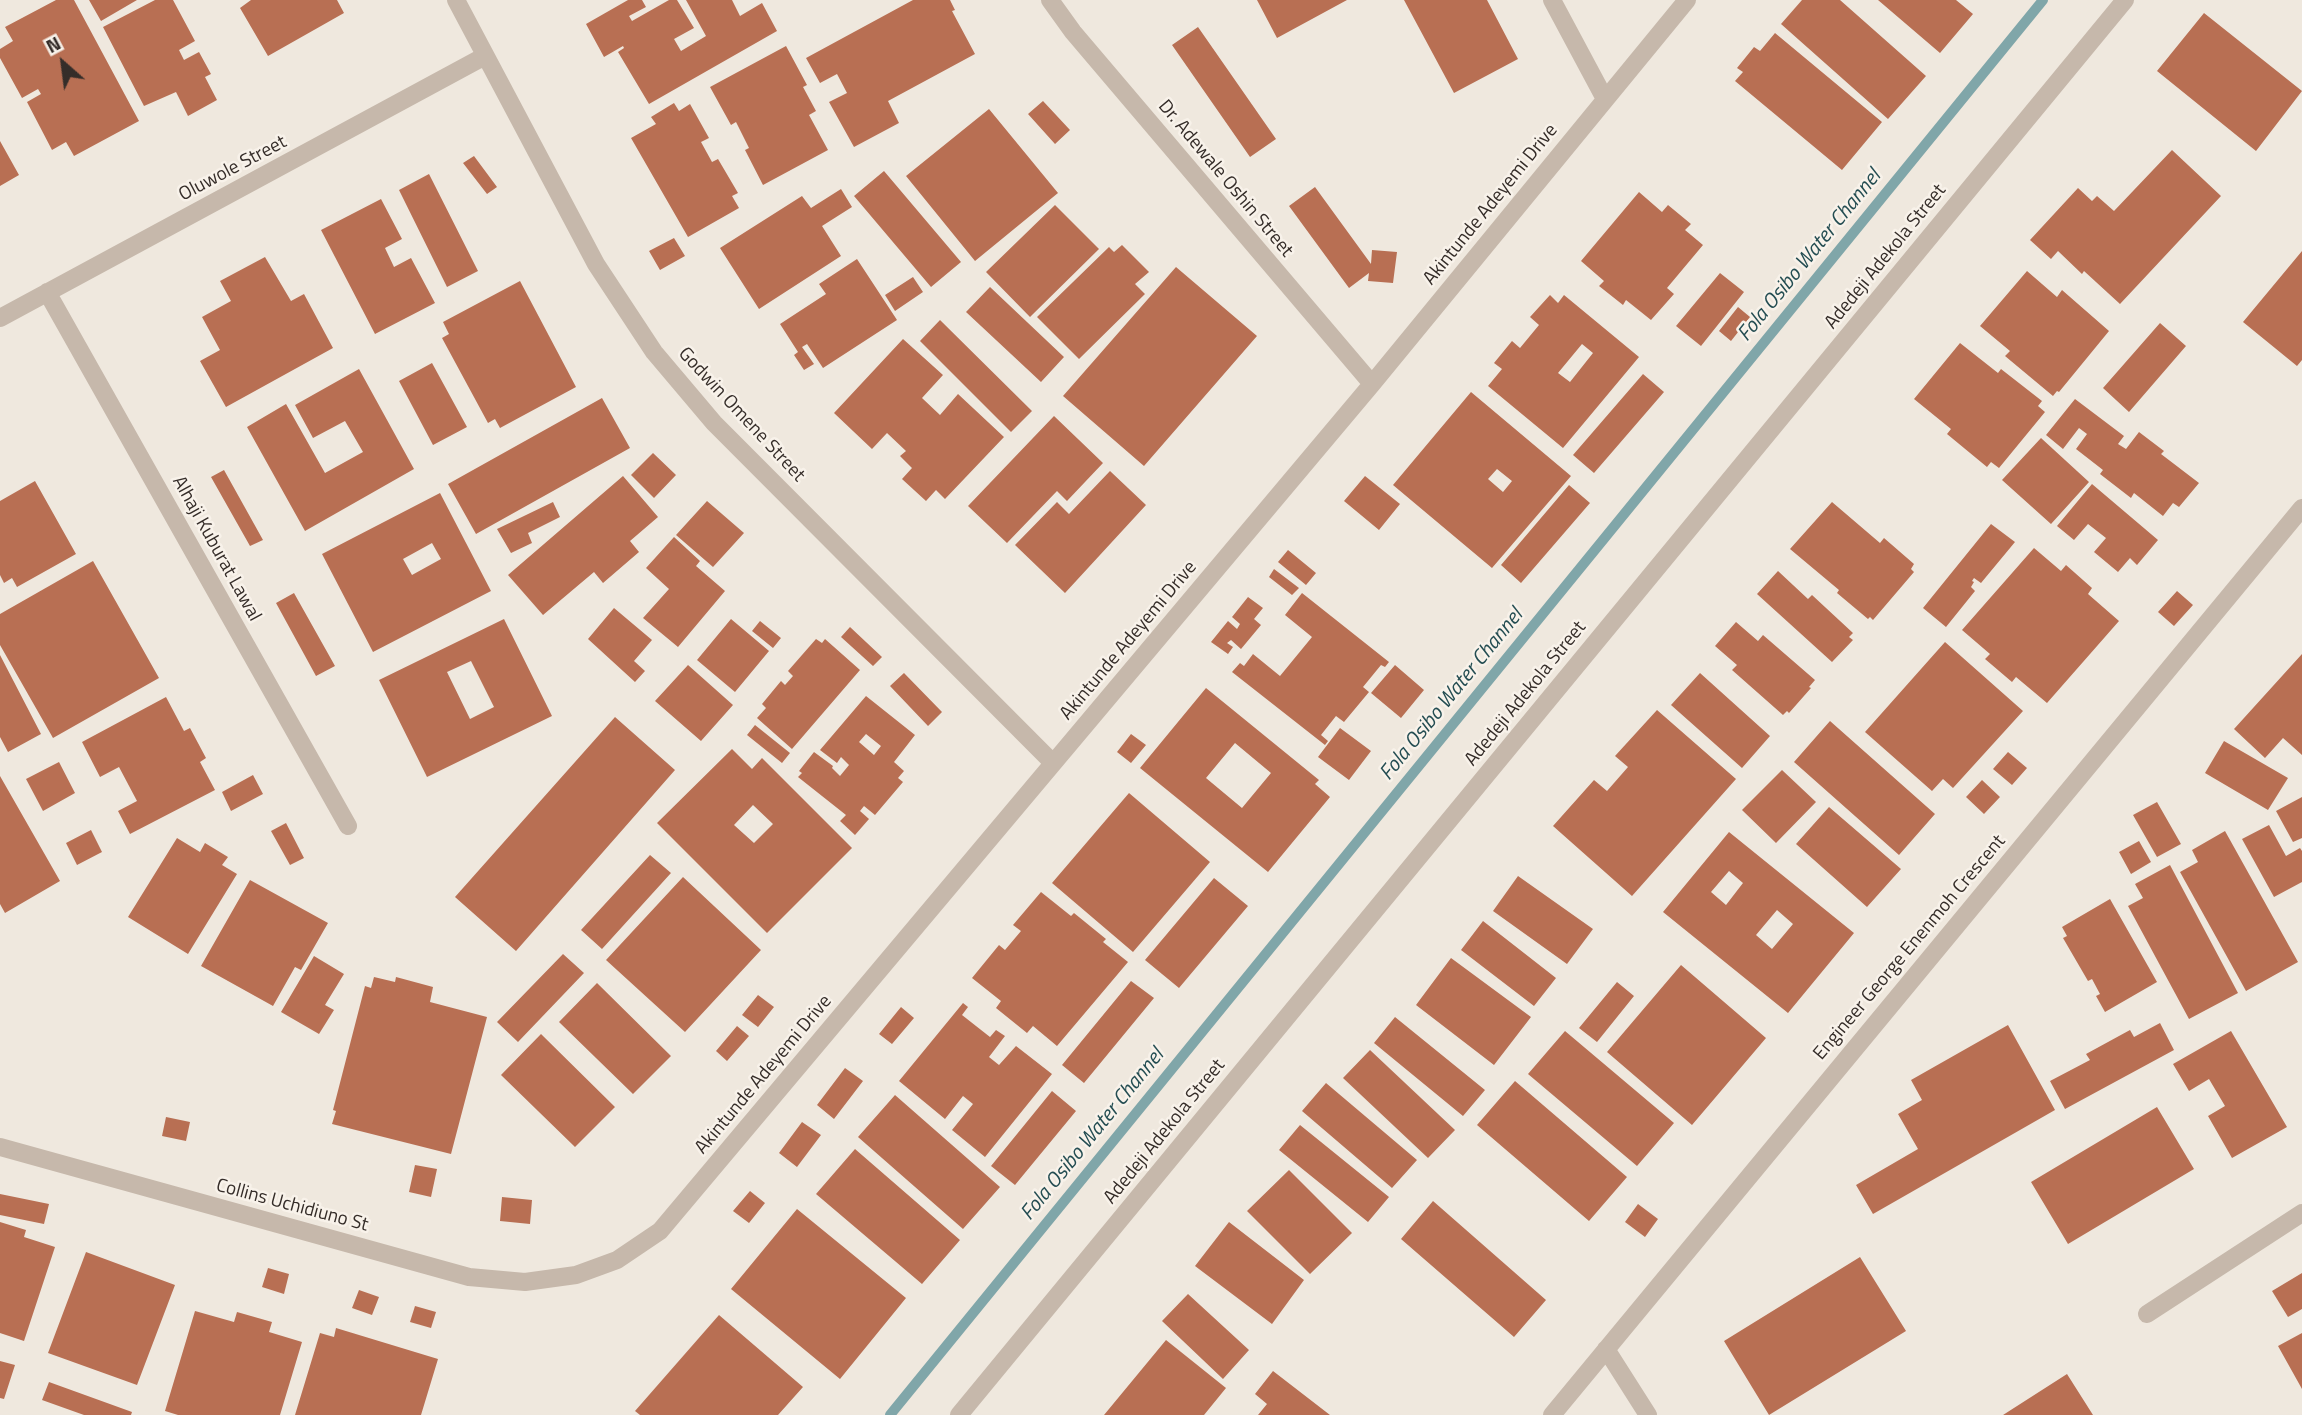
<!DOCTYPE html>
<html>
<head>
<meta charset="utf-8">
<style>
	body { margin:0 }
	#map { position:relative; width:2302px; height:1415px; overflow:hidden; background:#efe8de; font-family:"Titillium Web",sans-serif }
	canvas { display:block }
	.north { position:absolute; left:28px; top:28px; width:70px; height:70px; -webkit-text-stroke:5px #f8f2ea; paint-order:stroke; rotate:332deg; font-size:19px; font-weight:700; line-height:28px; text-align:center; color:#352d29 }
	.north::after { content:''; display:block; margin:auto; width:24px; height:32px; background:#352d29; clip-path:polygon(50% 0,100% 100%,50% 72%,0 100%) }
</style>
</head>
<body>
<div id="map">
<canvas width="2302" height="1415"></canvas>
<div class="north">N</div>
</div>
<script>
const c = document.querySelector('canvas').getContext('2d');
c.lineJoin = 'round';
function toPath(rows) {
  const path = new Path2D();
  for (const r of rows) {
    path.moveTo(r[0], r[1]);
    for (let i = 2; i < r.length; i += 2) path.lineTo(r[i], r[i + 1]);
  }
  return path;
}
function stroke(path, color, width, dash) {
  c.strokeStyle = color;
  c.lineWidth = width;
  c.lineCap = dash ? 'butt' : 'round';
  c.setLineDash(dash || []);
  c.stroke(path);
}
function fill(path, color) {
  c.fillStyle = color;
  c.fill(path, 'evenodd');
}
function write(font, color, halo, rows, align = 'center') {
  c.font = font + ' "Titillium Web",sans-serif';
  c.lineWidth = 5;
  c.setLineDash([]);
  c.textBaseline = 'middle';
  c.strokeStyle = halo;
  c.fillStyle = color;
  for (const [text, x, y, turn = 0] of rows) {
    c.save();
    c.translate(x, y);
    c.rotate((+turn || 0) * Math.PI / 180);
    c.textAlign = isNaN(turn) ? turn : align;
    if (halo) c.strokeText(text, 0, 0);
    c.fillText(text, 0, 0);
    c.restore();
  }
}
stroke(toPath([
	[890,1415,2043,0]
]), '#80a6a9', 10);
fill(toPath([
	[56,0,74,0,139,121,74,156,66,142,52,150,27,102,41,94,38,89,22,98,0,58,0,49,13,41,5,27],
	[89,0,137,0,101,21],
	[155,0,173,0,195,41,179,50,184,60,199,52,211,74,205,77,217,100,188,116,176,92,144,106,103,27],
	[251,0,337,0,344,13,268,56,240,8],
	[628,0,642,0,646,7,629,16,632,21,669,0,677,0,694,28,674,39,681,51,706,36,686,0,732,0,740,16,762,3,777,31,649,104,618,52,624,48,623,46,604,57,586,24],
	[913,0,950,0,955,10,952,11,975,54,888,101,899,123,854,147,829,102,847,93,837,74,820,83,806,58],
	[1257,0,1347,0,1277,38],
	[1404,0,1487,0,1518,59,1454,93],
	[1802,0,1840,0,1926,76,1888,119,1781,24],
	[1878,0,1956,0,1973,14,1940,53],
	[2204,13,2302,91,2256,151,2157,71],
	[1198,27,1276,139,1250,157,1172,45],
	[1775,33,1882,122,1842,170,1735,81,1743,72,1737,68,1754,47,1760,51],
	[786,46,807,85,803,87,816,111,809,115,828,150,763,185,745,150,749,148,736,122,731,125,710,87],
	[1043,101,1070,130,1055,144,1028,114],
	[674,103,679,111,690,104,709,138,701,142,712,162,718,159,738,193,732,196,739,208,688,237,631,138,656,124,651,117],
	[989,109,1058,193,975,261,906,176],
	[0,141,19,175,0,186],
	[2172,150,2221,196,2120,304,2084,271,2082,274,2058,251,2051,259,2030,240,2078,188,2092,201,2097,196,2114,211],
	[474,156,497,187,487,194,463,163],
	[884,171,961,262,931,287,854,196],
	[429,174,478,271,447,287,399,190],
	[1315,187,1371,264,1372,250,1397,252,1393,283,1368,281,1369,273,1349,288,1289,206],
	[841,189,852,207,822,226,841,256,759,309,720,248,802,196,811,208],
	[1639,192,1662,212,1668,205,1691,224,1685,230,1703,245,1667,288,1674,294,1651,320,1626,300,1623,305,1599,286,1604,281,1581,261],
	[381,199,402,239,385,248,394,267,411,258,435,303,375,334,321,230],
	[1055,205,1099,249,1030,317,986,272],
	[674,238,685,256,660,270,649,251],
	[1122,245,1149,272,1135,284,1145,294,1079,359,1037,317,1109,247,1114,252],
	[2302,251,2302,360,2297,366,2243,322],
	[265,257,291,301,304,294,333,348,226,407,200,361,220,350,202,317,231,301,220,281],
	[857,259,897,320,823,368,807,344,802,347,814,364,804,370,794,355,798,352,780,324,826,294,819,284],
	[1176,267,1257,336,1144,466,1063,396],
	[2027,271,2057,297,2062,290,2109,331,2059,392,2057,391,2053,396,2005,356,2010,351,1980,326],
	[1720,273,1744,292,1701,346,1676,326],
	[913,277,923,292,895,311,885,295],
	[520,281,576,387,500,428,495,419,488,423,442,338,449,334,443,322],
	[990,287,1064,357,1041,382,966,312],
	[1550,295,1558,303,1564,295,1639,357,1563,448,1488,386,1502,369,1494,363,1512,341,1520,348,1539,325,1530,317],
	[1582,344,1593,353,1570,382,1558,373],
	[1738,307,1750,317,1731,341,1719,331],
	[940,320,1032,411,1011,432,920,341],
	[2160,323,2186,346,2129,412,2103,388],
	[903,339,943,375,922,398,940,415,958,394,1004,437,945,499,936,490,926,501,902,479,912,468,900,456,906,451,887,433,872,449,834,413],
	[1960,343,1998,373,2001,369,2042,401,2038,406,2045,412,1999,468,1991,462,1987,467,1947,434,1951,429,1914,399],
	[432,363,467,427,433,445,399,381],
	[359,369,414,469,305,531,247,427,286,404,325,473,363,452,345,421,313,438,295,405],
	[1643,374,1664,392,1594,473,1573,455],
	[1471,392,1571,476,1492,568,1393,485],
	[1497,469,1512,481,1503,492,1488,479],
	[602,398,630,448,476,534,448,484],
	[2075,399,2124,436,2118,444,2126,449,2139,432,2164,451,2161,454,2199,483,2179,507,2173,503,2163,516,2134,493,2131,498,2100,474,2103,470,2076,449,2087,434,2079,428,2063,449,2046,435],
	[1054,416,1103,463,1067,501,1057,491,1007,543,968,506],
	[2041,438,2089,482,2051,524,2002,480],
	[653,453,676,475,654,498,631,475],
	[224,470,263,540,250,546,211,477],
	[1110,471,1146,505,1065,593,1015,545,1057,502,1069,514],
	[623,476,658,517,630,541,639,552,603,583,594,572,543,615,508,575],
	[1365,476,1400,504,1379,530,1344,501],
	[35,481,76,554,17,587,12,578,4,583,0,575,0,501],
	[2092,484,2158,540,2137,565,2130,558,2118,572,2094,552,2106,538,2088,524,2074,540,2057,526],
	[1569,485,1590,503,1521,583,1501,565],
	[440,493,491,591,373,652,322,554],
	[432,543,441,559,412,575,403,559],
	[707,501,744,533,713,567,676,535],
	[553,502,560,517,528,533,532,543,511,553,497,529],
	[1832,502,1880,543,1884,538,1914,564,1911,569,1914,572,1873,620,1870,617,1868,619,1837,593,1839,590,1790,549],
	[1991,524,2015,542,1981,583,1974,578,1972,581,1974,582,1971,587,1975,591,1946,627,1923,608],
	[674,537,700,561,696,566,725,591,678,647,643,618,669,589,646,568],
	[2034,548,2061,571,2066,565,2092,588,2088,594,2119,621,2047,703,2016,677,2012,682,1985,659,1990,654,1962,630],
	[1288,550,1316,573,1306,585,1278,562],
	[93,561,159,678,53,738,0,645,0,614],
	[1274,569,1299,588,1292,595,1269,577],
	[1778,571,1808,599,1812,595,1853,633,1849,637,1853,640,1832,662,1757,594],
	[2177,591,2193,605,2174,626,2158,612],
	[294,593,335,666,316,676,276,603],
	[1302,593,1389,662,1385,667,1381,665,1363,687,1369,692,1344,722,1336,716,1321,735,1328,741,1325,745,1232,672,1240,663,1244,666,1253,654,1280,676,1312,637,1285,615],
	[1248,597,1263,608,1254,619,1261,625,1241,649,1231,640,1227,643,1233,647,1228,654,1211,642,1228,621,1237,629,1240,624,1232,617],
	[614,608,652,640,634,661,645,671,635,682,588,639],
	[504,619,552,716,427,777,379,680],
	[471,661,494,707,470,719,447,672],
	[731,619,769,651,735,692,697,660],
	[760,621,781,638,773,648,752,631],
	[1736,622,1758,641,1763,635,1815,680,1809,687,1811,688,1789,713,1787,711,1783,715,1732,670,1737,665,1715,646],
	[850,627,882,657,873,666,841,637],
	[816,639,822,643,825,639,860,670,792,749,757,718,766,708,762,704,781,681,785,685,793,676,788,671],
	[1945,642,2023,711,1953,788,1943,779,1932,791,1865,732],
	[2302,654,2302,755,2283,738,2265,758,2234,729],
	[0,655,41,734,8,752,0,737],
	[688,665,733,705,701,741,655,701],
	[1395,665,1424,690,1401,718,1371,693],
	[904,673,942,712,928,726,890,686],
	[1700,673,1770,736,1742,768,1671,705],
	[1206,688,1319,780,1315,784,1330,797,1268,872,1140,768],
	[1235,743,1271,773,1242,808,1206,778],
	[866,696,915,735,894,762,904,771,898,778,903,782,875,815,864,806,860,811,869,819,855,835,840,821,846,815,798,777,802,773,799,771,814,752,833,766,832,768,840,776,849,765,841,757,837,763,820,750],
	[866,734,881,746,874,755,859,742],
	[166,697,184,731,190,728,206,758,200,762,215,790,130,834,118,811,137,801,119,767,100,777,82,742],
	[1657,710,1736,779,1632,896,1553,826,1594,780,1607,791,1628,767,1615,756],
	[615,717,675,770,516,951,455,897],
	[1830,721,1935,814,1899,855,1794,762],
	[755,725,790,753,782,763,747,735],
	[1340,728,1371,751,1349,780,1318,757],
	[1131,734,1146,745,1131,763,1117,752],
	[2224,741,2288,778,2268,810,2205,773],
	[732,749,752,769,762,758,852,848,767,933,657,823],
	[753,805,773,824,754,843,734,825],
	[2008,752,2027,768,2012,785,1993,769],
	[59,762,75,793,43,811,26,779],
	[1782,770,1816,802,1776,843,1742,810],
	[253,775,263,794,231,811,222,792],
	[0,776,60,881,5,913,0,904],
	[1982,780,2000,797,1984,814,1966,797],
	[1129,793,1210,862,1133,952,1052,883],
	[2302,797,2302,838,2293,842,2276,811],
	[2157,802,2181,844,2157,857,2133,815],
	[1829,807,1901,869,1867,907,1796,844],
	[286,823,304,858,290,865,271,831],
	[2269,825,2286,856,2300,848,2302,851,2302,882,2274,897,2242,839],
	[91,830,102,852,77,865,66,843],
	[2225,831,2298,962,2246,991,2180,872,2198,862,2192,850],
	[1729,832,1854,933,1788,1013,1663,912],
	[1729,871,1743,883,1726,905,1711,892],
	[1777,910,1793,924,1772,949,1756,935],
	[177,838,200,852,205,843,228,857,222,865,237,874,188,954,128,917],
	[2139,841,2151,862,2131,874,2119,852],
	[650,855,671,873,602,949,581,930],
	[2170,865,2238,993,2189,1019,2128,906,2143,898,2135,884],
	[1518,876,1593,929,1567,964,1493,911],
	[683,877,761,950,685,1032,606,960],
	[1214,878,1248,906,1179,988,1145,960],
	[250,880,328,923,301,970,295,967,273,1006,201,966],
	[1041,892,1071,916,1074,913,1106,939,1103,942,1128,962,1057,1046,1033,1026,1027,1033,996,1008,1001,1001,972,978,999,945,1005,950,1021,931,1013,925],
	[2110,899,2157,982,2105,1012,2096,996,2100,994,2092,979,2088,981,2063,938,2067,936,2062,927],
	[1483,921,1556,978,1534,1006,1461,950],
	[563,954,584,973,518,1042,497,1022],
	[314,956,344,974,325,1005,334,1010,319,1034,281,1012],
	[1451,958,1531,1017,1494,1065,1416,1005],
	[1681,965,1766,1038,1692,1125,1607,1052],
	[374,977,395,982,396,977,433,987,430,1002,487,1017,451,1154,332,1124,336,1111,333,1110,365,986,371,988],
	[1131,981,1154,998,1084,1083,1062,1065],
	[1617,982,1634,996,1597,1042,1579,1028],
	[597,983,671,1056,633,1094,559,1022],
	[758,995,774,1007,758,1027,742,1015],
	[963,1003,968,1007,962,1015,990,1037,996,1030,1005,1036,989,1057,999,1065,1016,1046,1052,1074,985,1157,952,1130,973,1104,963,1096,945,1119,899,1081],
	[901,1007,914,1018,892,1044,879,1034],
	[1395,1017,1485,1090,1463,1116,1374,1043],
	[2160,1023,2174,1050,2065,1109,2050,1081,2090,1060,2086,1054,2130,1030,2134,1037],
	[2008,1025,2055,1110,1873,1214,1856,1185,1918,1149,1898,1114,1922,1100,1911,1080],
	[737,1026,749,1036,727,1061,716,1051],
	[1565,1031,1674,1123,1637,1166,1528,1074],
	[2231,1031,2287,1127,2232,1158,2208,1116,2225,1106,2209,1079,2189,1091,2173,1064],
	[541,1034,615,1107,575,1147,501,1075],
	[1370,1050,1455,1130,1428,1158,1343,1078],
	[845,1068,863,1081,834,1119,817,1105],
	[1515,1081,1627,1177,1589,1221,1477,1125],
	[1326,1083,1417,1160,1392,1188,1302,1111],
	[1052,1091,1076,1111,1015,1185,991,1166],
	[895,1095,1000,1187,963,1229,858,1137],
	[2157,1107,2194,1169,2068,1244,2031,1182],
	[166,1117,190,1122,186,1141,162,1136],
	[802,1122,821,1135,797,1167,779,1153],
	[1300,1125,1389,1197,1368,1222,1279,1150],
	[855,1149,960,1240,922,1284,816,1194],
	[415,1165,437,1169,431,1197,409,1192],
	[1289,1170,1352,1233,1310,1274,1247,1211],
	[750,1191,765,1203,749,1223,733,1211],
	[0,1194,49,1204,44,1224,0,1215],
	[502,1197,532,1200,530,1224,500,1221],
	[1433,1201,1546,1300,1514,1337,1401,1239],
	[1638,1204,1658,1219,1645,1237,1625,1222],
	[797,1209,906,1298,840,1379,731,1289],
	[0,1222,26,1230,24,1237,55,1247,24,1341,0,1333],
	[1229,1222,1304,1280,1272,1324,1195,1266],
	[86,1252,175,1285,137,1385,48,1353],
	[1860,1257,1906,1331,1769,1415,1724,1341],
	[268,1268,289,1274,284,1294,262,1287],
	[2302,1273,2302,1309,2288,1317,2272,1291],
	[359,1290,379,1297,372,1315,352,1308],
	[1188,1294,1249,1350,1223,1379,1162,1321],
	[415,1306,436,1312,431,1328,410,1322],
	[195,1311,234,1322,237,1312,272,1322,269,1332,302,1342,280,1415,178,1415,165,1411],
	[719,1315,803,1387,778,1415,640,1415,635,1411],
	[336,1328,438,1359,421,1415,295,1415,320,1333,334,1337],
	[2302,1333,2302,1389,2278,1346],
	[1166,1340,1226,1388,1204,1415,1104,1415],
	[0,1361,15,1365,4,1399,0,1398],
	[1273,1371,1330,1415,1258,1415,1267,1404,1255,1394],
	[2067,1374,2093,1415,2003,1415],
	[49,1382,132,1412,131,1415,84,1415,42,1400]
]), '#b86f53');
stroke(toPath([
	[456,0,596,264,654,352,714,423,1053,763],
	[1050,0,1073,32,1372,384],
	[1552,0,1605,99],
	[47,292,348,826],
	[0,318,485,56],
	[0,1147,469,1277,525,1282,576,1275,617,1260,660,1231,1372,384,1687,0],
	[2147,1314,2302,1213],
	[1606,1349,1648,1415],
	[959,1415,2125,0],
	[1552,1415,2302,508]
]), '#c6b8ab', 18);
write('19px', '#352d29', '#f8f2ea', [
	["Oluwole Street",233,169,-28],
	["Dr. Adewale Oshin Street",1225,179,50],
	["Akintunde Adeyemi Drive",1491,205,-51],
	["Adedeji Adekola Street",1886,257,-51],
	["Godwin Omene Street",741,415,47],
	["Alhaji Kuburat Lawal",216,549,61],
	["Akintunde Adeyemi Drive",1129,641,-50],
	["Adedeji Adekola Street",1526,694,-51],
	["Engineer George Enenmoh Crescent",1910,948,-50],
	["Akintunde Adeyemi Drive",764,1075,-50],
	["Adedeji Adekola Street",1165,1132,-51],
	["Collins Uchidiuno St",292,1206,15]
]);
write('italic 21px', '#244d52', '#f8f2ea', [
	["Fola Osibo Water Channel",1810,256,-51],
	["Fola Osibo Water Channel",1452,695,-51],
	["Fola Osibo Water Channel",1093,1135,-51]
]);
</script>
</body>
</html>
